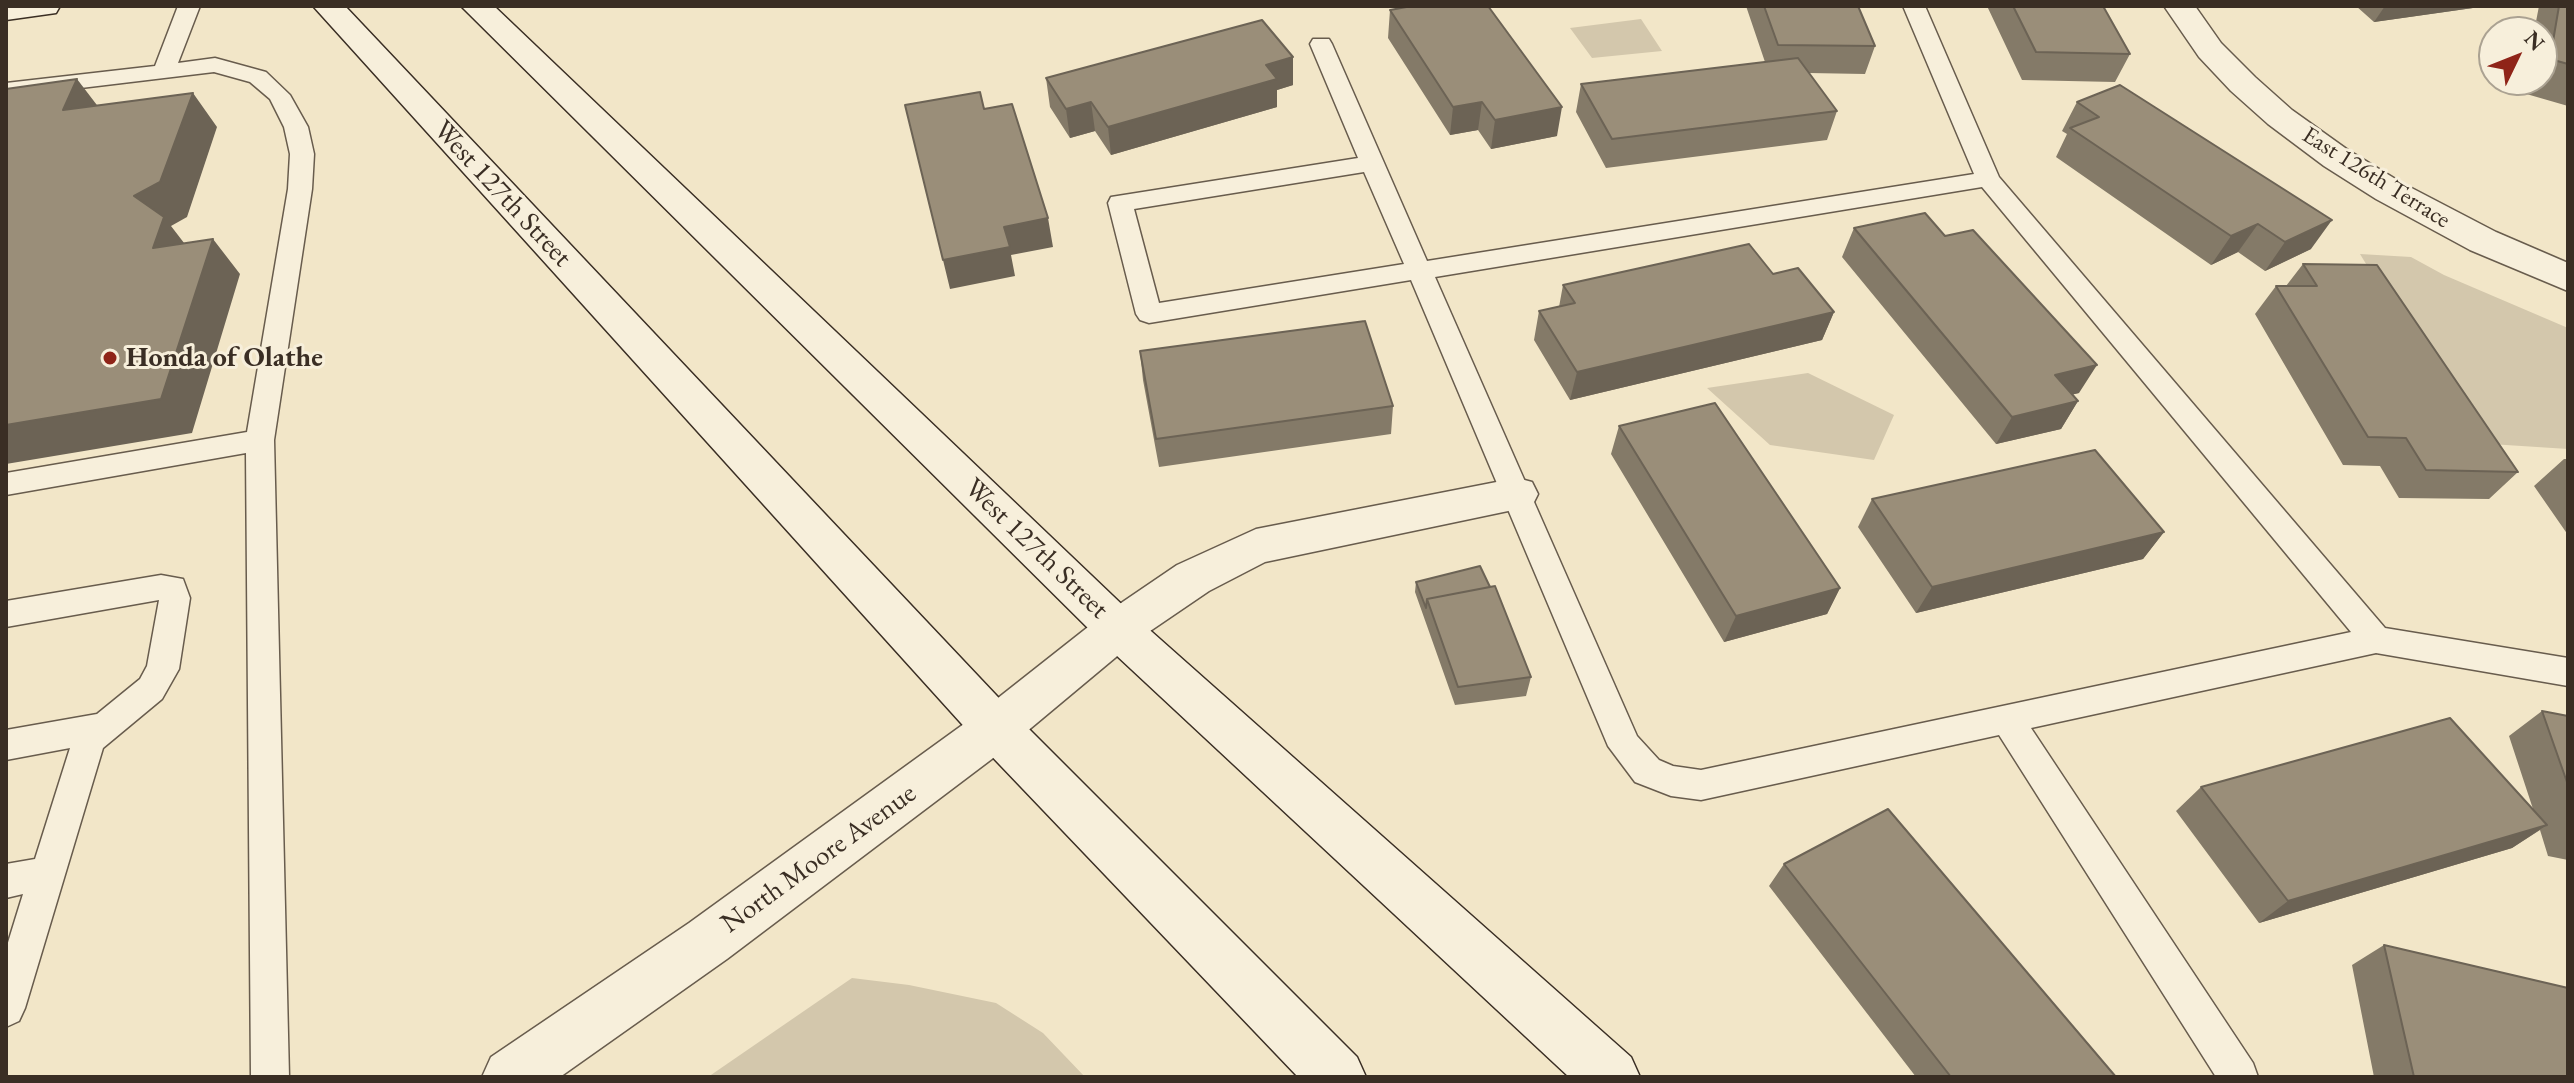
<!DOCTYPE html>
<html>
<head>
<meta charset="utf-8">
<style>
	body { margin:0 }
	#map { position:relative; width:2574px; height:1083px; overflow:hidden; background:#f2e6c8; font-family:"EB Garamond",serif }
	canvas { display:block }
	.frame { position:absolute; inset:0; border:8px solid #3a2e24; pointer-events:none }
	.north { position:absolute; left:2478px; top:16px; width:80px; height:80px; box-sizing:border-box; background:#f7efdb; border:2px solid #aba292; border-radius:50%; rotate:47deg; font-size:22px; font-weight:700; line-height:32px; text-align:center; color:#3a2e24 }
	.north::after { content:''; display:block; margin:auto; width:28px; height:36px; background:#8f2418; clip-path:polygon(50% 0,100% 100%,50% 72%,0 100%) }
</style>
</head>
<body>
<div id="map">
<canvas width="2574" height="1083"></canvas>
<div class="frame"></div>
<div class="north">N</div>
</div>
<script>
const c = document.querySelector('canvas').getContext('2d');
c.lineJoin = 'round';
function fill(path, color) {
  c.fillStyle = color;
  c.fill(path, 'evenodd');
}
function toPath(rows) {
  const path = new Path2D();
  for (const r of rows) {
    path.moveTo(r[0], r[1]);
    for (let i = 2; i < r.length; i += 2) path.lineTo(r[i], r[i + 1]);
  }
  return path;
}
function stroke(path, color, width, dash) {
  c.strokeStyle = color;
  c.lineWidth = width;
  c.lineCap = dash ? 'butt' : 'round';
  c.setLineDash(dash || []);
  c.stroke(path);
}
function write(font, color, halo, rows, align = 'center') {
  c.font = font + ' "EB Garamond",serif';
  c.lineWidth = 6;
  c.setLineDash([]);
  c.textBaseline = 'middle';
  c.strokeStyle = halo;
  c.fillStyle = color;
  for (const [text, x, y, turn = 0] of rows) {
    c.save();
    c.translate(x, y);
    c.rotate((+turn || 0) * Math.PI / 180);
    c.textAlign = isNaN(turn) ? turn : align;
    if (halo) c.strokeText(text, 0, 0);
    c.fillText(text, 0, 0);
    c.restore();
  }
}
fill(toPath([
	[1641,19,1662,51,1592,58,1570,28],
	[2360,254,2411,257,2444,275,2568,328,2568,449,2475,443],
	[1808,373,1894,415,1874,460,1770,445,1707,388],
	[852,978,909,985,996,1003,1043,1033,1085,1077,708,1077]
]), '#d3c7ac');
const lane = toPath([
	[178,6,200,6,178,63,215,58,266,72,290,95,308,127,314,154,312,189,274,440,289,1077,251,1077,246,453,6,495,6,473,247,432,288,189,290,154,284,127,270,99,250,82,214,72,6,97,6,83,155,66,178,6],
	[1903,6,1925,6,1999,177,2385,628,2568,658,2568,686,2376,653,2031,728,2253,1063,2258,1077,2216,1077,1999,735,1701,800,1671,796,1635,782,1608,746,1411,280,1149,323,1140,320,1136,314,1108,203,1111,197,1358,158,1310,44,1313,39,1329,39,1332,44,1427,261,1974,174,1903,6],
	[1364,172,1404,264,1159,303,1134,209,1364,172],
	[1982,187,2351,632,1701,770,1673,766,1659,760,1637,736,1435,277,1982,187],
	[161,575,183,579,190,598,179,669,162,699,103,748,25,1008,19,1021,6,1027,6,949,23,894,6,898,6,864,35,859,70,748,6,760,6,730,97,714,140,679,147,666,159,600,6,627,6,601,161,575]
]);
const street = toPath([
	[2164,6,2195,6,2221,43,2255,77,2292,110,2348,150,2402,183,2496,232,2568,263,2568,291,2470,250,2376,199,2324,166,2268,124,2231,91,2199,57,2164,6],
	[1517,478,1532,482,1538,494,1532,506,1265,562,1209,591,1134,642,1013,743,727,959,560,1077,482,1077,491,1057,689,923,979,713,1102,616,1177,565,1256,529,1517,478]
]);
const secondary = toPath([
	[6,6,60,6,56,13,6,20,6,6],
	[313,6,345,6,1013,713,1357,1057,1366,1077,1298,1077,979,743,313,6],
	[461,6,494,6,1134,616,1631,1057,1640,1077,1569,1077,1102,642,461,6]
]);
stroke(lane, '#685c4d', 3);
stroke(street, '#685c4d', 3);
stroke(secondary, '#3a2e24', 3);
fill(lane, '#f7efdb');
fill(street, '#f7efdb');
fill(secondary, '#f7efdb');
fill(toPath([
	[1746,6,1858,6,1875,46,1865,74,1809,73,1837,111,1827,140,1606,168,1576,112,1581,84,1765,62],
	[1987,6,2103,6,2130,54,2115,82,2022,80],
	[2356,6,2487,6,2374,22],
	[2539,6,2568,6,2568,106,2523,93,2525,80,2542,80,2542,32,2534,32],
	[1390,10,1557,136,1491,149,1478,130,1450,135,1388,38],
	[1293,57,1293,85,1277,90,1277,107,1111,155,1095,131,1070,138,1050,107,1046,78],
	[2077,102,2311,249,2265,271,2238,252,2211,265,2056,157,2067,134,2062,131],
	[1854,228,2079,393,2073,394,2078,401,2061,429,1996,444,1842,257],
	[2303,264,2518,472,2489,499,2399,498,2380,466,2343,465,2255,314,2276,286,2286,286],
	[1773,274,1834,312,1822,340,1570,400,1534,340,1539,311,1559,307,1563,285],
	[1140,351,1393,406,1391,434,1159,467,1143,380],
	[1619,426,1840,588,1827,614,1724,642,1611,454],
	[2564,459,2568,459,2568,535,2534,486],
	[1872,499,2164,532,2143,559,1916,613,1858,527],
	[1416,582,1531,677,1526,696,1455,705,1415,592],
	[2542,711,2568,716,2568,860,2548,856,2540,830,2512,848,2259,923,2176,811,2201,787,2533,809,2509,736],
	[1784,864,2116,1077,1916,1077,1769,886],
	[2384,945,2568,1077,2374,1077,2352,965]
]), '#847a68');
fill(toPath([
	[2385,6,2487,6,2374,22],
	[1293,57,1293,85,1277,90,1277,107,1111,155,1108,127,1266,65],
	[77,79,103,113,63,110],
	[193,93,217,127,187,217,171,226,191,252,153,248,134,196],
	[1091,102,1095,131,1070,138,1066,109],
	[1482,102,1478,130,1450,135,1453,107],
	[1562,107,1557,136,1491,149,1495,120],
	[1048,218,1053,247,1011,255,1015,276,950,289,943,260,1004,227],
	[2332,220,2311,249,2265,271,2285,242],
	[2258,224,2238,252,2211,265,2231,236],
	[213,239,240,274,192,433,6,464,6,425],
	[1834,312,1822,340,1570,400,1577,372],
	[2097,365,2079,393,2038,403,2055,375],
	[2078,401,2061,429,1996,444,2012,417],
	[2164,532,2143,559,1916,613,1932,587],
	[1840,588,1827,614,1724,642,1736,616],
	[2547,825,2512,848,2259,923,2288,901]
]), '#6c6355');
const building = toPath([
	[1412,6,1488,6,1562,107,1495,120,1482,102,1453,107,1390,10,1412,6],
	[1764,6,1858,6,1875,46,1778,45,1764,6],
	[2013,6,2103,6,2130,54,2036,52,2013,6],
	[2559,6,2568,6,2568,64,2550,59,2559,6],
	[1262,20,1293,57,1266,65,1277,79,1108,127,1091,102,1066,109,1046,78,1262,20],
	[1798,58,1837,111,1612,139,1581,84,1798,58],
	[77,79,63,110,193,93,160,182,134,196,164,217,153,248,213,239,161,399,6,425,6,89,77,79],
	[2120,85,2332,220,2285,242,2258,224,2231,236,2070,128,2099,117,2077,102,2120,85],
	[980,92,984,109,1012,104,1048,218,1004,227,1010,247,943,260,905,105,980,92],
	[1925,213,1945,236,1973,230,2097,365,2055,375,2078,401,2012,417,1854,228,1925,213],
	[1749,244,1773,274,1798,268,1834,312,1577,372,1539,311,1575,303,1563,285,1749,244],
	[2303,264,2377,265,2518,472,2426,470,2406,438,2368,437,2276,286,2317,286,2303,264],
	[1365,321,1393,406,1156,439,1140,351,1365,321],
	[1715,403,1840,588,1736,616,1619,426,1715,403],
	[2095,450,2164,532,1932,587,1872,499,2095,450],
	[1480,566,1490,587,1427,599,1426,608,1416,582,1480,566],
	[1495,586,1531,677,1458,687,1427,599,1495,586],
	[2542,711,2568,716,2568,785,2542,711],
	[2450,718,2547,825,2288,901,2201,787,2450,718],
	[1888,809,2116,1077,1951,1077,1784,864,1888,809],
	[2384,945,2568,988,2568,1077,2414,1077,2384,945]
]);
fill(building, '#9a8e79');
stroke(building, '#6c6355', 2);
for (const [x, y, r, color] of [
	[110,358,8,"#8f2418"]
]) {
  const dot = new Path2D();
  dot.arc(x, y, r, 0, 2 * Math.PI);
  c.fillStyle = color;
  c.fill(dot);
  stroke(dot, '#f7efdb', 3);
}
write('24px', '#3a2e24', '#f7efdb', [
	["East 126th Terrace",2376,178,32]
]);
write('28px', '#3a2e24', '#f7efdb', [
	["West 127th Street",502,194,47],
	["West 127th Street",1036,549,44],
	["North Moore Avenue",819,859,-36]
]);
write('bold 28px', '#3a2e24', '#f7efdb', [
	["Honda of Olathe",126,358]
], 'left');
</script>
</body>
</html>
